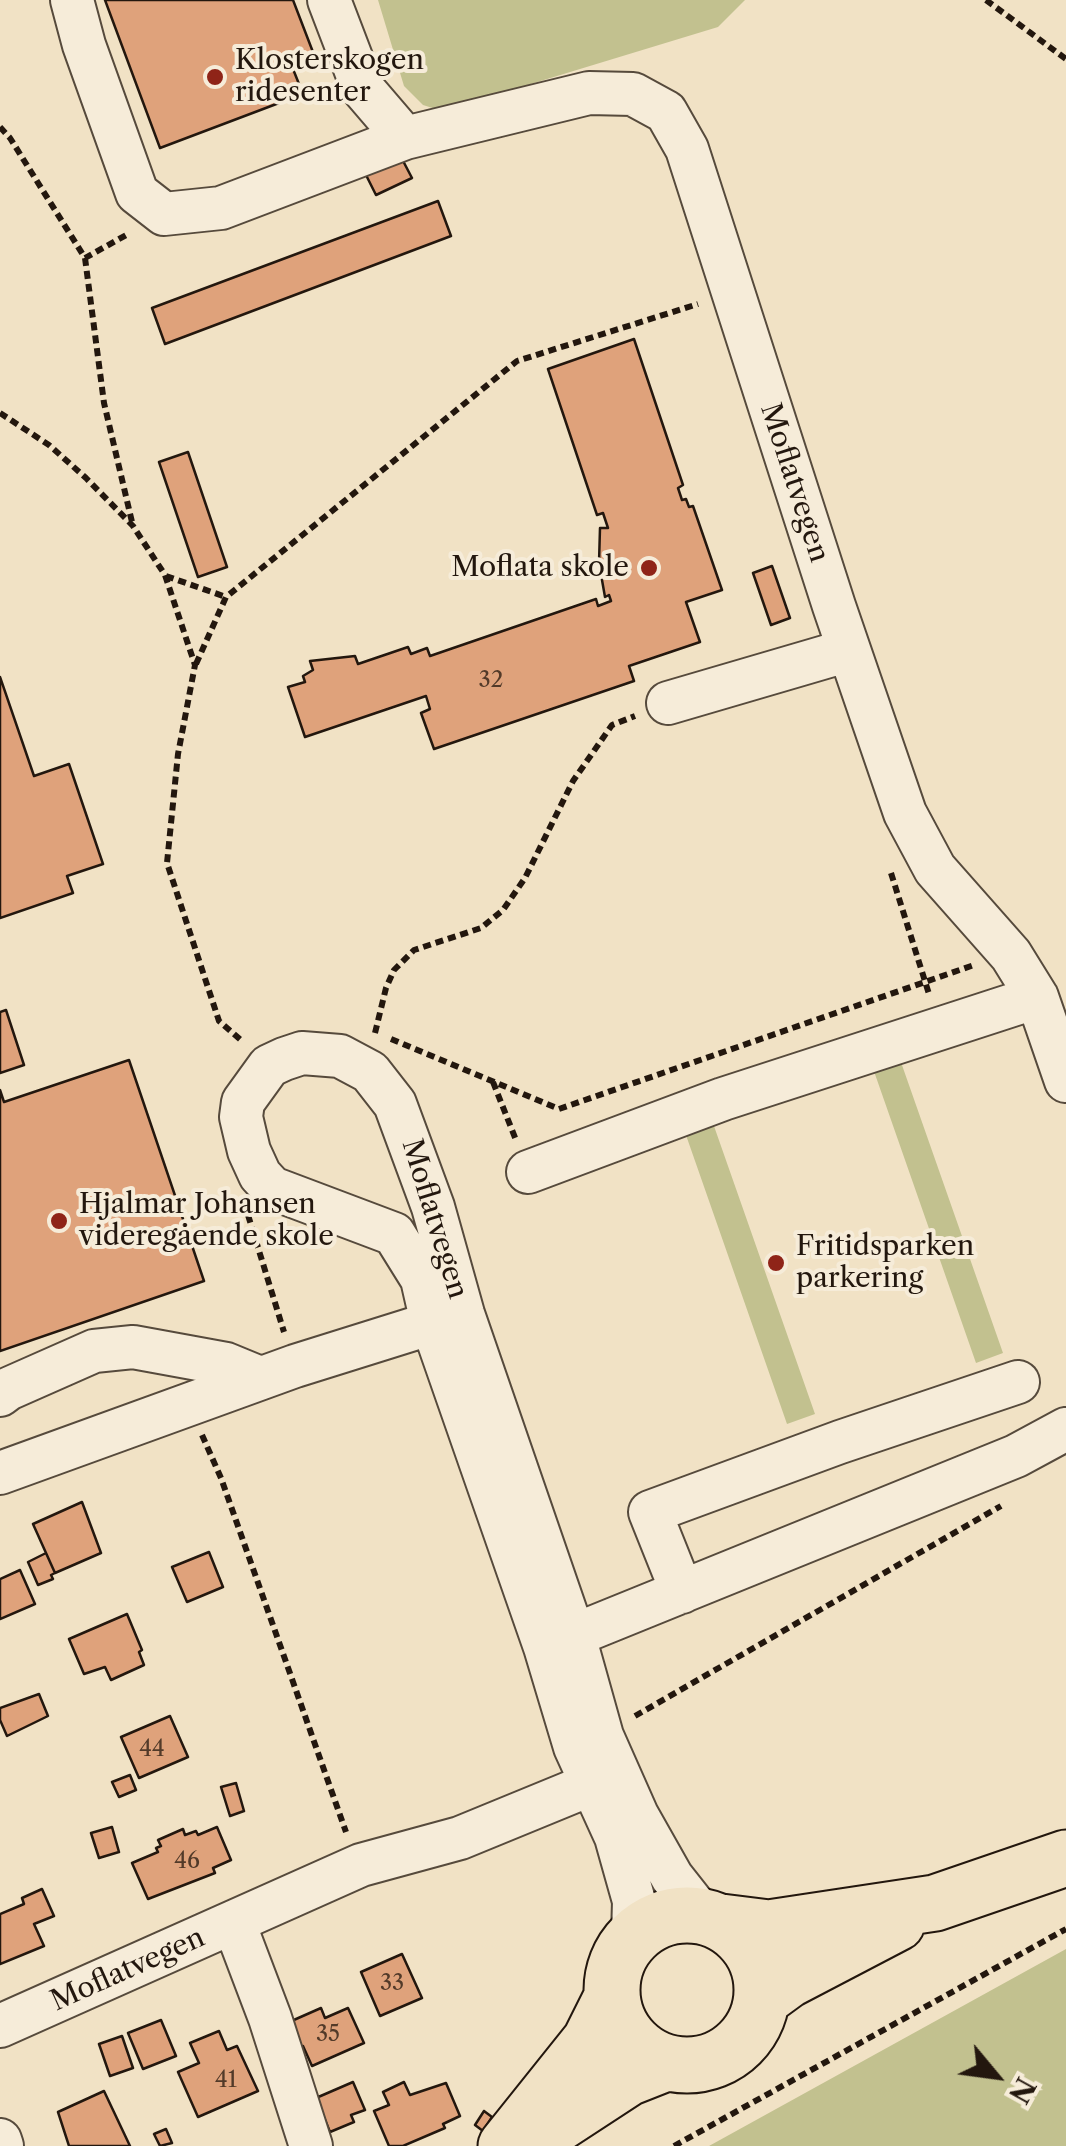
<!DOCTYPE html>
<html>
<head>
<meta charset="utf-8">
<style>
	body { margin:0 }
	#map { position:relative; width:1066px; height:2146px; overflow:hidden; background:#f1e2c5; font-family:"Libre Caslon Text",serif }
	canvas { display:block }
	.north { position:absolute; left:946px; top:2026px; width:100px; height:100px; -webkit-text-stroke:8px #f6ecd9; paint-order:stroke; rotate:119deg; font-size:28px; font-weight:700; line-height:40px; text-align:center; color:#23170e }
	.north::after { content:''; display:block; margin:auto; width:35px; height:45px; background:#23170e; clip-path:polygon(50% 0,100% 100%,50% 72%,0 100%) }
</style>
</head>
<body>
<div id="map">
<canvas width="1066" height="2146"></canvas>
<div class="north">N</div>
</div>
<script>
const c = document.querySelector('canvas').getContext('2d');
c.lineJoin = 'round';
function fill(path, color) {
  c.fillStyle = color;
  c.fill(path, 'evenodd');
}
function toPath(rows) {
  const path = new Path2D();
  for (const r of rows) {
    if (r.length === 3) {
      path.moveTo(r[0] + r[2], r[1]);
      path.arc(r[0], r[1], r[2], 0, 2 * Math.PI);
      continue;
    }
    path.moveTo(r[0], r[1]);
    for (let i = 2; i < r.length; i += 2) path.lineTo(r[i], r[i + 1]);
  }
  return path;
}
function stroke(path, color, width, dash) {
  c.strokeStyle = color;
  c.lineWidth = width;
  c.lineCap = dash ? 'butt' : 'round';
  c.setLineDash(dash || []);
  c.stroke(path);
}
function write(font, color, halo, rows, align = 'center') {
  c.font = font + ' "Libre Caslon Text",serif';
  c.lineWidth = 8;
  c.setLineDash([]);
  c.textBaseline = 'middle';
  c.strokeStyle = halo;
  c.fillStyle = color;
  for (const [text, x, y, turn = 0] of rows) {
    c.save();
    c.translate(x, y);
    c.rotate((+turn || 0) * Math.PI / 180);
    c.textAlign = isNaN(turn) ? turn : align;
    if (halo) c.strokeText(text, 0, 0);
    c.fillText(text, 0, 0);
    c.restore();
  }
}
fill(toPath([
	[378,0,745,0,718,27,442,111,423,105,404,86],
	[896,1048,1003,1353,976,1363,869,1057],
	[708,1109,815,1414,787,1424,680,1118],
	[1066,1949,1066,2146,709,2146]
]), '#c2c18f');
const building = toPath([
	[105,0,293,0,316,60,293,69,299,84,275,93,279,103,160,148,105,0],
	[401,157,412,178,376,195,366,175,401,157],
	[438,201,451,236,165,344,152,308,438,201],
	[634,339,683,485,678,488,682,500,686,499,689,507,693,506,722,590,686,602,700,642,629,666,634,681,434,749,421,713,430,709,426,696,305,737,288,687,305,682,303,676,313,670,310,661,355,656,358,664,408,647,411,654,427,648,430,656,596,599,598,606,611,601,609,595,605,597,599,563,600,528,608,528,603,513,597,515,548,369,634,339],
	[188,452,227,567,198,577,159,462,188,452],
	[772,566,790,618,771,625,753,573,772,566],
	[0,677,34,776,69,764,103,864,67,876,73,893,0,918,0,677],
	[6,1010,24,1065,0,1073,0,1012,6,1010],
	[129,1060,204,1281,0,1351,0,1090,4,1102,129,1060],
	[82,1502,101,1553,55,1573,33,1524,82,1502],
	[209,1552,223,1587,187,1602,172,1567,209,1552],
	[46,1553,55,1573,51,1575,53,1579,38,1585,28,1562,46,1553],
	[20,1570,35,1604,0,1619,0,1579,20,1570],
	[127,1614,142,1650,139,1652,144,1665,111,1680,105,1667,84,1674,69,1639,127,1614],
	[39,1694,48,1716,7,1736,0,1720,0,1708,39,1694],
	[170,1716,188,1757,139,1778,121,1737,170,1716],
	[130,1775,136,1790,119,1797,112,1782,130,1775],
	[236,1783,244,1811,230,1816,221,1787,236,1783],
	[112,1827,119,1852,99,1858,91,1833,112,1827],
	[217,1827,231,1860,213,1868,215,1873,148,1899,132,1863,158,1852,156,1848,161,1846,158,1840,183,1829,185,1835,196,1831,198,1835,217,1827],
	[42,1889,54,1916,34,1924,44,1946,0,1964,0,1914,24,1904,22,1898,42,1889],
	[402,1954,422,1998,380,2016,361,1972,402,1954],
	[321,2008,325,2018,348,2008,364,2043,312,2066,303,2046,298,2048,287,2023,321,2008],
	[161,2020,176,2056,143,2069,128,2033,161,2020],
	[219,2031,227,2050,237,2046,258,2091,198,2117,178,2072,199,2063,190,2043,219,2031],
	[122,2036,133,2068,110,2076,99,2044,122,2036],
	[353,2082,365,2110,351,2115,354,2122,330,2132,316,2098,353,2082],
	[404,2082,410,2095,446,2083,460,2116,443,2124,445,2128,403,2146,389,2146,374,2111,389,2105,383,2092,404,2082],
	[104,2091,130,2146,69,2146,58,2112,104,2091],
	[484,2111,492,2117,483,2131,475,2125,484,2111],
	[166,2129,172,2143,160,2146,154,2134,166,2129]
]);
fill(building, '#dfa27b');
stroke(building, '#23170e', 2.5);
const minor = toPath([
	[72,0,84,45,137,193,164,214,221,208,405,138,589,93,633,94,666,112,687,149,834,606,905,813,935,869,1011,955,1037,997,1066,1081],
	[329,0,363,89,405,138],
	[668,703,849,650],
	[528,1172,723,1099,1037,997],
	[0,1395,8,1389,94,1351,133,1347,226,1364,260,1378],
	[0,1473,295,1366,458,1315],
	[682,1592,650,1512,840,1442,1018,1382],
	[550,1645,1016,1456,1066,1429],
	[234,1923,270,2018,311,2146],
	[633,1936,634,1901,616,1837,575,1747,545,1647,432,1323,422,1279,394,1234,272,1188,260,1175,249,1151,241,1117,243,1102,269,1066,284,1059,302,1053,340,1056,370,1072,395,1104,433,1207,463,1314,574,1636,602,1736,637,1815,672,1877,702,1915],
	[0,2026,361,1865,460,1838,616,1774],
	[0,2140,2,2146]
]);
const highway = toPath([
	[687,1990,75],
	[721,1922,769,1928,935,1903,1066,1858],
	[762,1999,788,1980,897,1923],
	[527,2144,628,2078,666,2063],
	[506,2146,590,2041,611,1999]
]);
stroke(minor, '#564a3c', 46);
stroke(highway, '#23170e', 59);
stroke(toPath([
	[986,0,1066,59],
	[0,127,10,138,85,258,128,234],
	[85,258,104,403,132,522],
	[0,413,49,445,86,478,133,526,165,575,195,665,178,754,167,863,219,1021,242,1041],
	[166,576,226,597],
	[196,664,226,597,517,361,698,304],
	[891,873,929,994],
	[375,1033,386,988,394,970,414,950,481,928,503,910,525,878,573,781,612,725,635,716],
	[391,1039,559,1109],
	[493,1082,516,1140],
	[559,1109,974,965],
	[248,1215,284,1332],
	[202,1435,221,1478,346,1832],
	[635,1716,1001,1506],
	[674,2146,1066,1929]
]), '#23170e', 6, [8, 5]);
stroke(minor, '#f6ecd9', 42);
stroke(highway, '#f1e2c5', 55);
for (const [x, y, r, color] of [
	[215,77,10,"#8f2418"],
	[649,568,10,"#8f2418"],
	[59,1221,10,"#8f2418"],
	[776,1263,10,"#8f2418"]
]) {
  const dot = new Path2D();
  dot.arc(x, y, r, 0, 2 * Math.PI);
  c.fillStyle = color;
  c.fill(dot);
  stroke(dot, '#f6ecd9', 4);
}
write('22px', '#523a29', null, [
	["32",491,681],
	["44",152,1750],
	["46",187,1862],
	["33",392,1984],
	["35",328,2035],
	["41",226,2081]
]);
write('28px', '#23170e', '#f6ecd9', [
	["Klosterskogen",235,61],
	["ridesenter",235,93],
	["Moflata skole",629,568,"right"],
	["Hjalmar Johansen",79,1205],
	["videregående skole",79,1237],
	["Fritidsparken",796,1247],
	["parkering",796,1279]
], 'left');
write('28px', '#23170e', '#f6ecd9', [
	["Moflatvegen",794,483,72],
	["Moflatvegen",434,1219,73],
	["Moflatvegen",128,1970,-24]
]);
</script>
</body>
</html>
